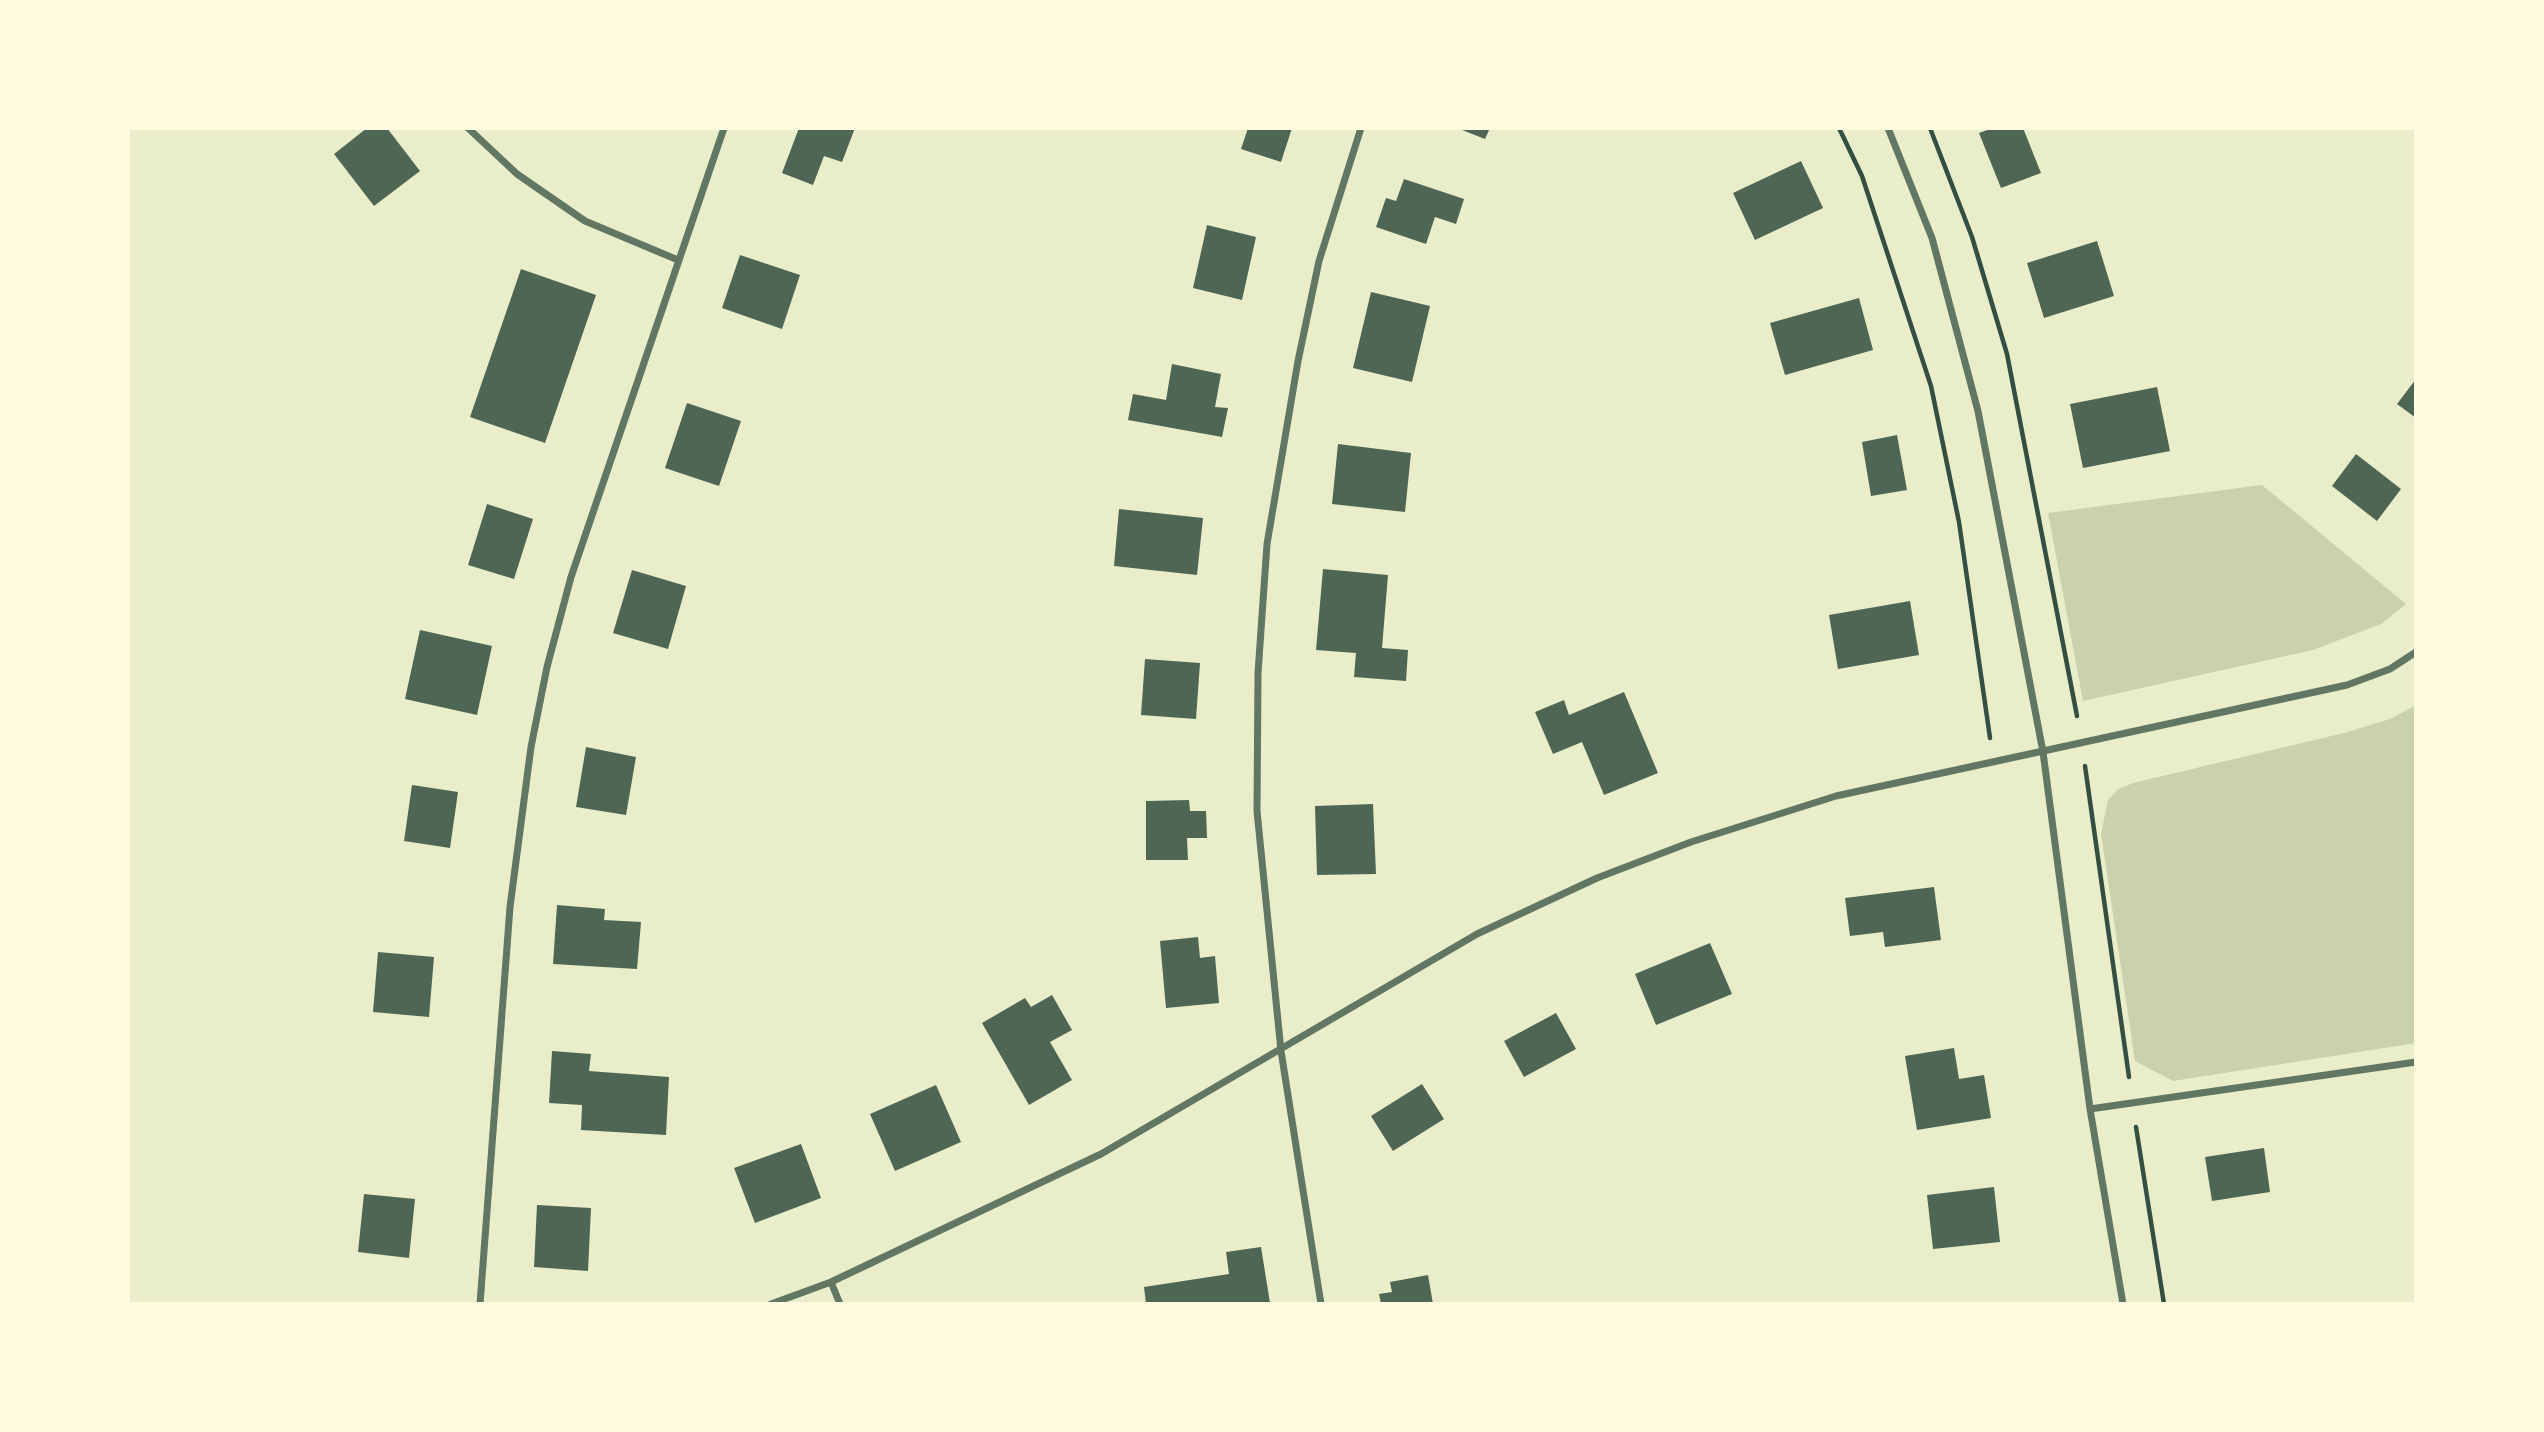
<!DOCTYPE html>
<html>
<head>
<meta charset="utf-8">
<style>
	body { margin:0 }
	#map { position:relative; width:2544px; height:1432px; overflow:hidden; background:#e9edc9; font-family:Cabin,sans-serif }
	canvas { display:block }
	.frame { position:absolute; inset:0; border:130px solid #fefae0; pointer-events:none }
</style>
</head>
<body>
<div id="map">
<canvas width="2544" height="1432"></canvas>
<div class="frame"></div>
</div>
<script>
const c = document.querySelector('canvas').getContext('2d');
c.lineJoin = 'round';
function fill(path, color) {
  c.fillStyle = color;
  c.fill(path, 'evenodd');
}
function toPath(rows) {
  const path = new Path2D();
  for (const r of rows) {
    path.moveTo(r[0], r[1]);
    for (let i = 2; i < r.length; i += 2) path.lineTo(r[i], r[i + 1]);
  }
  return path;
}
function stroke(path, color, width, dash) {
  c.strokeStyle = color;
  c.lineWidth = width;
  c.lineCap = dash ? 'butt' : 'round';
  c.setLineDash(dash || []);
  c.stroke(path);
}
fill(toPath([
	[2262,485,2406,604,2381,624,2313,650,2083,701,2048,513],
	[2416,705,2416,1043,2173,1081,2135,1061,2101,834,2108,800,2118,789,2133,783,2344,733,2390,719]
]), '#cad2ad');
fill(toPath([
	[367,128,387,128,420,171,374,206,334,154],
	[799,128,855,128,842,162,824,156,813,185,782,173],
	[1248,128,1292,128,1281,162,1241,149],
	[1457,128,1490,128,1485,139],
	[1993,128,2023,128,2041,173,2001,188,1979,133],
	[1801,161,1823,208,1755,240,1733,193],
	[1404,179,1464,199,1456,224,1435,217,1426,244,1376,227,1386,198,1396,201],
	[1207,225,1256,237,1242,300,1193,288],
	[2097,241,2114,296,2044,318,2027,263],
	[740,255,800,275,782,329,722,308],
	[521,269,596,295,545,443,470,417],
	[1371,292,1430,306,1412,382,1353,368],
	[1859,298,1873,350,1785,375,1770,323],
	[1172,364,1221,374,1215,407,1228,408,1222,437,1128,420,1133,394,1166,400],
	[2416,379,2416,418,2397,404],
	[2157,387,2170,451,2083,468,2070,404],
	[687,403,741,421,719,486,665,468],
	[1897,435,1907,490,1871,496,1862,442],
	[1338,444,1411,453,1405,512,1332,504],
	[2356,454,2401,489,2377,521,2332,486],
	[487,504,533,519,514,579,468,565],
	[1119,509,1203,518,1197,575,1114,566],
	[1323,569,1388,575,1382,648,1408,650,1406,681,1354,677,1356,653,1316,650],
	[632,570,686,586,668,649,613,633],
	[1910,601,1919,655,1838,669,1829,615],
	[420,630,492,646,477,715,405,699],
	[1145,659,1200,663,1196,719,1141,715],
	[1624,692,1658,773,1604,795,1582,742,1553,754,1535,712,1564,700,1569,715],
	[586,747,636,757,626,815,576,807],
	[412,785,458,792,450,848,404,841],
	[1189,800,1190,811,1206,811,1207,838,1187,838,1188,860,1146,860,1146,801],
	[1373,804,1376,874,1317,875,1315,806],
	[1934,887,1941,940,1885,947,1883,932,1850,936,1845,898],
	[557,905,605,909,604,920,641,922,637,969,553,964],
	[1198,937,1200,958,1215,956,1219,1003,1166,1008,1160,941],
	[1710,943,1732,994,1656,1025,1635,974],
	[378,952,434,957,429,1017,373,1012],
	[1052,995,1072,1030,1050,1042,1072,1080,1029,1105,982,1023,1025,998,1031,1007],
	[1556,1013,1576,1049,1524,1077,1504,1041],
	[1954,1048,1959,1079,1984,1075,1991,1118,1917,1130,1905,1056],
	[552,1051,591,1054,589,1071,669,1077,666,1135,581,1130,582,1105,549,1103],
	[1422,1084,1444,1119,1393,1151,1371,1116],
	[936,1085,961,1142,895,1171,870,1114],
	[801,1144,821,1198,755,1223,734,1168],
	[2264,1148,2270,1192,2212,1201,2205,1157],
	[1994,1187,2000,1242,1933,1249,1927,1195],
	[364,1194,415,1199,409,1258,358,1252],
	[537,1205,591,1208,588,1271,534,1267],
	[1261,1247,1270,1303,1146,1304,1144,1287,1229,1274,1226,1252],
	[1428,1275,1433,1304,1381,1304,1379,1294,1392,1292,1390,1282]
]), '#4f6655');
stroke(toPath([
	[1839,128,1862,176,1931,386,1959,522,1990,738],
	[1930,128,1972,237,2007,354,2077,716],
	[2085,766,2129,1077],
	[2136,1127,2164,1304]
]), '#344e41', 4.5);
stroke(toPath([
	[468,128,517,174,585,221,678,260],
	[1888,128,1932,238,1978,411,2043,752,2090,1109,2123,1304],
	[2090,1109,2416,1062],
	[831,1282,840,1304],
	[480,1304,510,907,531,747,547,667,571,577,724,128],
	[771,1304,831,1282,1101,1154,1477,934,1597,878,1691,842,1836,796,2347,685,2390,669,2416,652],
	[1321,1304,1281,1051,1257,811,1258,673,1267,544,1298,361,1319,261,1361,128]
]), '#617663', 7);
</script>
</body>
</html>
